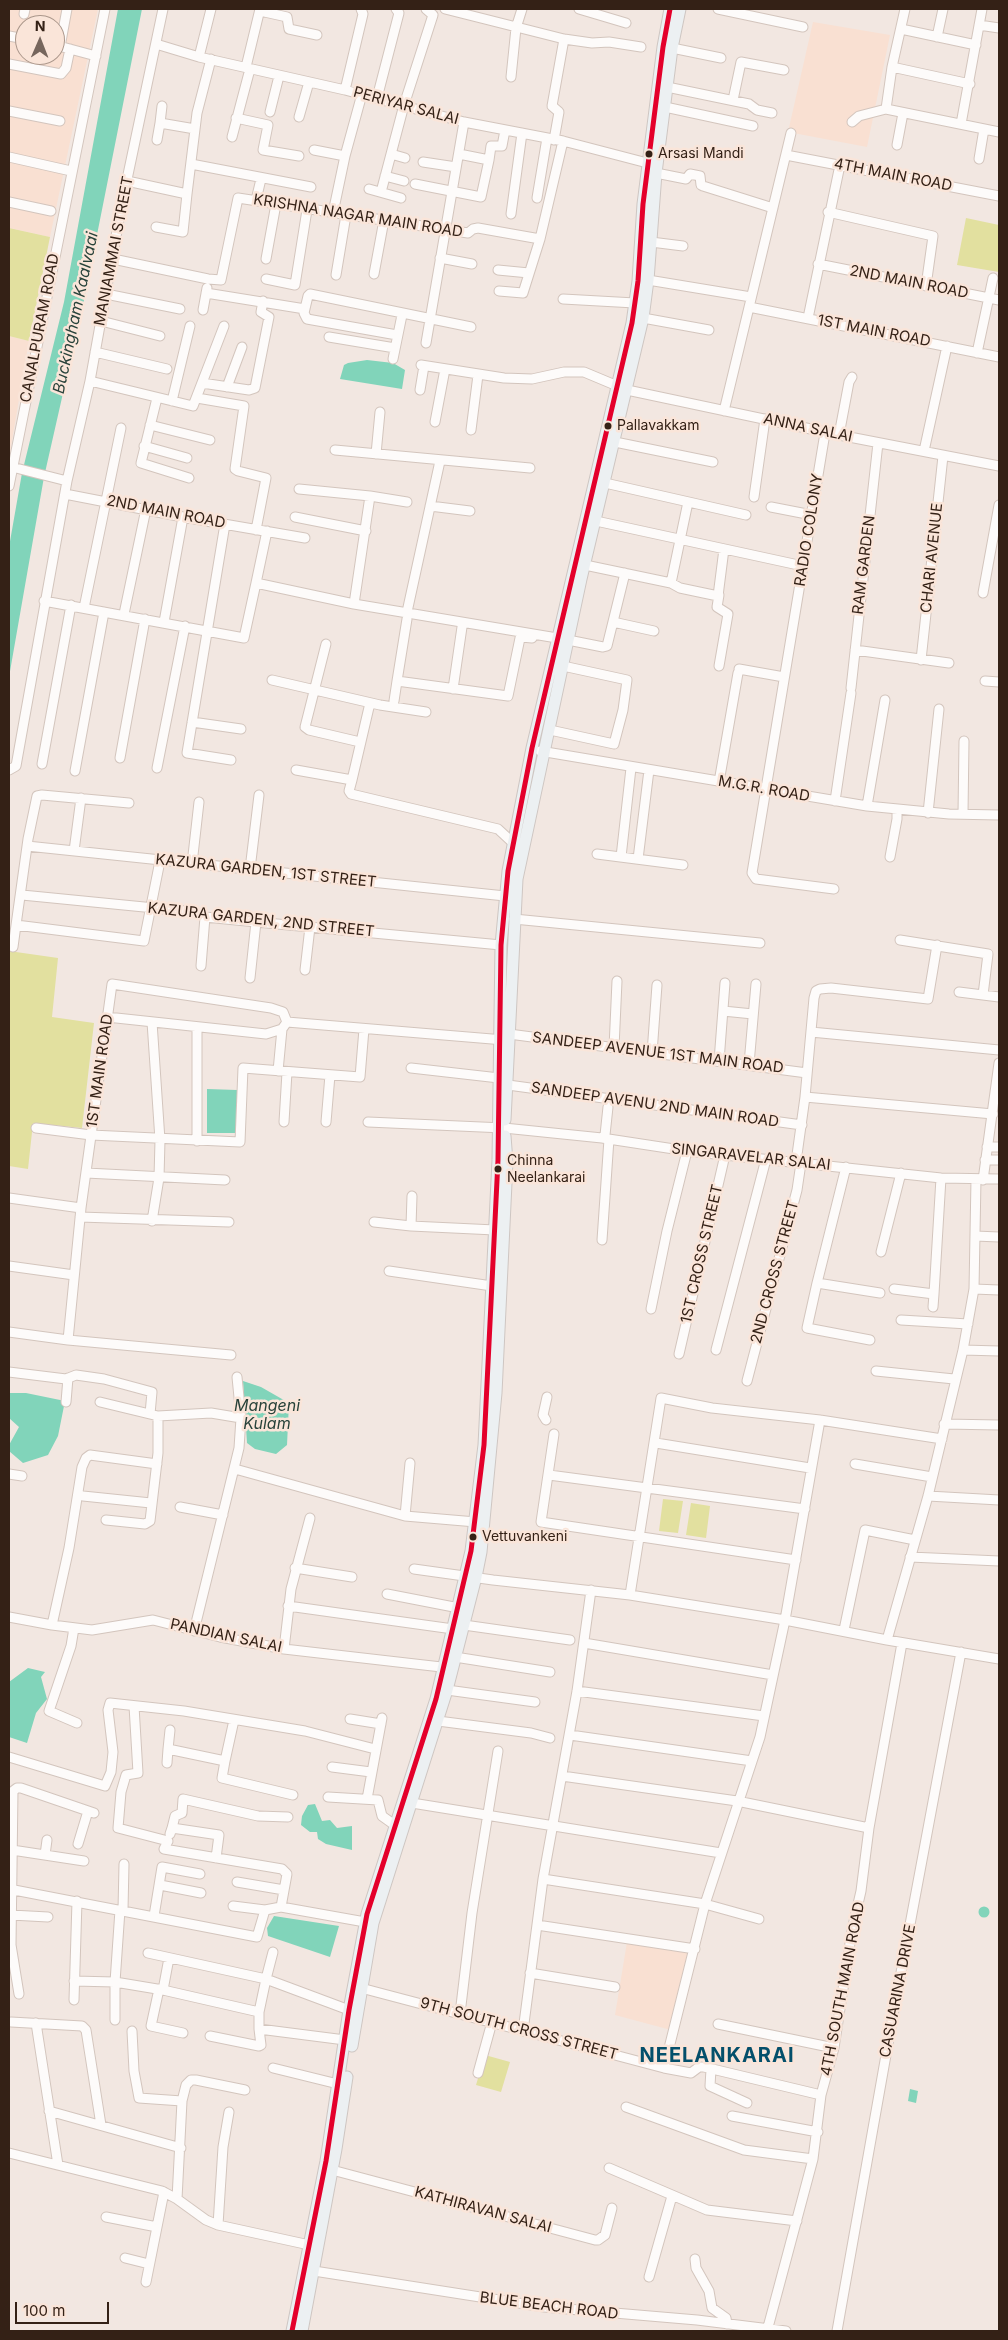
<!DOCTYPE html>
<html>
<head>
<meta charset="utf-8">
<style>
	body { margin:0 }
	#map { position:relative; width:1008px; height:2340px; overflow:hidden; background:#f2e7e1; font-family:Inter,sans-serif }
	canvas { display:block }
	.frame { position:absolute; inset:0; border:10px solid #342116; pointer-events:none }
	.north { position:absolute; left:15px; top:15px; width:50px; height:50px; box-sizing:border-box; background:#fae5d9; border:1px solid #ab978b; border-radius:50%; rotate:1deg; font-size:14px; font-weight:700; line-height:20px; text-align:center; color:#342116 }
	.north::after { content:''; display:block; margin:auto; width:18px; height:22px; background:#76665d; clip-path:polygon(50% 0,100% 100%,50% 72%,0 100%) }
	.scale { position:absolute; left:15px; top:2302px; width:94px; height:22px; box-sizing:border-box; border:2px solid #342116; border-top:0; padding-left:6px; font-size:15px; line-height:18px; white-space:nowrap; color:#342116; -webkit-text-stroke:4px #fae5d9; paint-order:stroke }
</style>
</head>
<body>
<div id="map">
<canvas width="1008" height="2340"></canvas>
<div class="frame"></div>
<div class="north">N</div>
<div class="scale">100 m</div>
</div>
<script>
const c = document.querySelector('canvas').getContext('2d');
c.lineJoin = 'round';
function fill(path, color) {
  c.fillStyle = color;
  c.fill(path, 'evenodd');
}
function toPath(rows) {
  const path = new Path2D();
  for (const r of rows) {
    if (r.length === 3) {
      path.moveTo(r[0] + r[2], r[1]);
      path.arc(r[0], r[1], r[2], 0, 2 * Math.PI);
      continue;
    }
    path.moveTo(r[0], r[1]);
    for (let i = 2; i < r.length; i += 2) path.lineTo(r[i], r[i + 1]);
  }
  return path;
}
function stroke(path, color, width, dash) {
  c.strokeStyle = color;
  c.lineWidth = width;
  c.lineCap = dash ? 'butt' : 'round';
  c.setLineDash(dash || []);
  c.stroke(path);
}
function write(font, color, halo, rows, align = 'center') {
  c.font = font + ' Inter,sans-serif';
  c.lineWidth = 5;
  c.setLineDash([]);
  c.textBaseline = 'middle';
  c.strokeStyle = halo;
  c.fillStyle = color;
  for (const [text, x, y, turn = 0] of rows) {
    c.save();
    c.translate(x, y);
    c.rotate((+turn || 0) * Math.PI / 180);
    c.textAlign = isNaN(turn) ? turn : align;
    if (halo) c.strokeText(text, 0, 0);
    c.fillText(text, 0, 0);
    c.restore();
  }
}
fill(toPath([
	[9,9,98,9,50,237,9,228],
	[25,25,55,25,55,55,25,55],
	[813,22,890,35,867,147,788,132],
	[9,336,29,341,9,458],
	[627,1942,689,1952,671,2030,615,2015]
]), '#f9e0d2');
fill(toPath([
	[966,218,999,225,999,272,957,265],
	[9,228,50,237,29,341,9,336],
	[9,951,58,958,52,1017,94,1023,82,1128,33,1123,28,1169,9,1166],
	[663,1499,683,1501,678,1533,659,1531],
	[691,1503,710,1506,706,1538,686,1535],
	[485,2055,510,2062,501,2092,476,2085]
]), '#e2e09f');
fill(toPath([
	[118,9,142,9,83,305,44,477,9,677,9,547,22,473,64,302],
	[367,360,393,363,405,370,402,389,340,379,344,365,348,363],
	[207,1089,237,1090,237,1133,207,1133],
	[243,1381,261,1387,289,1403,287,1445,276,1454,255,1449,247,1443],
	[9,1393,26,1393,65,1401,58,1436,48,1455,23,1463,9,1451,9,1445,19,1427,9,1418],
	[28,1668,45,1672,41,1677,47,1699,36,1713,27,1743,9,1737,9,1682],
	[315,1804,322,1821,330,1820,337,1828,352,1826,352,1850,326,1844,318,1839,317,1832,310,1832,301,1825,302,1816,308,1805],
	[984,1912,5.5],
	[274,1916,339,1926,330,1957,268,1936,267,1928],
	[910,2089,918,2091,916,2103,908,2101]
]), '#81d4ba');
const minor = toPath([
	[445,9,564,39,592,43,609,42,641,47],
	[579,9,626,23],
	[718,9,803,27],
	[260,11,287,17,289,29,317,35],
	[24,14,25,9],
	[979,25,999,28],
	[901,29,976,45],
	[9,36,25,39],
	[937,37,943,9],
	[156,44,199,57,345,90,464,122,563,141,655,165],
	[55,45,96,56],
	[60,47,67,9],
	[672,48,721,58],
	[199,57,211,9],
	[9,64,61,74,66,68,70,49],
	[246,67,260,9],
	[892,67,970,84],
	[511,77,516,28,522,9],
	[667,87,749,104,757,110,772,113],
	[345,90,363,14,361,9],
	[377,98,399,13,396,9],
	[733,100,741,62,784,70],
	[162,106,160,123,195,129],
	[665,107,753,126],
	[886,109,892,67,905,9],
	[9,111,60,121],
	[270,112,279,76],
	[299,117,309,82],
	[236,118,268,125,263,150,299,156],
	[852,122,859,116,886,109,999,132],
	[961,124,982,9],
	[232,137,250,69],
	[157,140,160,123],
	[554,140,559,112,552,106,564,39],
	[897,145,903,113],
	[314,150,345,156],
	[391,154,405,158],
	[459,154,489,160,491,146,502,146,505,130],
	[786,155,999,196],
	[9,157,71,171],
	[979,159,984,129],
	[423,162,456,167],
	[191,164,311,187],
	[656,173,686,179,690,174,700,176,701,185,703,186,773,208],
	[385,176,404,181],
	[127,181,187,194,197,113,211,59],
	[415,184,481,197,489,160],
	[369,189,401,198],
	[381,192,404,105,433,15,426,9],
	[537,198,547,138],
	[256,200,261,179],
	[9,202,51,211],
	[828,212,933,236,926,286],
	[333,213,345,156,362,94],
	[511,214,522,133],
	[156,227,183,232,187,194],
	[651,242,683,246],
	[440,258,472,264],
	[113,259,208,279,221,280,238,198,468,233,473,229,478,228,540,239],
	[266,259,276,204],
	[818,264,999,300],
	[498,270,529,273],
	[374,274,384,220],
	[336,275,346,215],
	[266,279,295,285,307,210],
	[648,280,751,297],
	[499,291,523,293,540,239,563,141],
	[206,293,305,309],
	[106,294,180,309],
	[563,299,635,303],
	[749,307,999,357],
	[203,310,207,288],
	[643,318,709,330],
	[808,318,840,165],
	[101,321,160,336],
	[397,335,307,319,304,313,308,296,310,294,471,327],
	[329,337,395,348],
	[426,343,464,122],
	[95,352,167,369],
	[977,353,993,278],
	[393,359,402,315],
	[421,365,504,378,532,379,564,372,584,372,627,390,839,435,999,466],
	[90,381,193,406,224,326],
	[202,383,249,390,255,388,269,317,261,312,263,301],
	[227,387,242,347],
	[420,390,424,366],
	[157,398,141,463,189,478],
	[197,398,244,406,235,469,238,471,266,478,256,530],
	[172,401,190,326],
	[724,411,791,133],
	[435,422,445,369],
	[150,425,210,440],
	[471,430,478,375],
	[825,433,752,873,756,879,834,889],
	[839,435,849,382,852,377],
	[615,442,713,462],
	[144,446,187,458],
	[335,450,530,468],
	[924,451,947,346],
	[376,454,380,412],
	[12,467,67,481],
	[605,483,746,515],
	[9,486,105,9],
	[299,489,370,496,407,502],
	[65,494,183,517,305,538],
	[754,497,765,419],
	[430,506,470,511],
	[771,507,812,515],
	[295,517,366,531],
	[596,521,803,566],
	[225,524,187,753,231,760],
	[267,531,256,583,354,604,557,638],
	[585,565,671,583,680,588,718,596,724,549],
	[671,583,688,502],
	[983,593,999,505],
	[44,601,244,638,256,583],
	[354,604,370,496],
	[84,608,121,428],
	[407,612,440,461],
	[124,614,146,509],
	[407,619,397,681,508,696,520,638,521,637,532,638],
	[164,622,183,517],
	[613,622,654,631],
	[568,640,603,647,607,646,625,573],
	[326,644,305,727,309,730,360,742],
	[855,650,949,663],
	[921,660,943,456],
	[719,666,728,614,717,607,719,595],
	[739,669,784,677],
	[272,680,380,705,426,712],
	[985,681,999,682],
	[851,688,878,443],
	[453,689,462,627],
	[394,701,397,681],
	[192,722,241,729],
	[550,730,614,744,623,710,627,680,563,666],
	[540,751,867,806,949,814,999,815],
	[120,758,145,619],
	[42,764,71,605],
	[157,768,185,626],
	[9,770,16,766,67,481,90,381,122,203,163,9],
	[296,770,352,780,370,703],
	[75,771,104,612],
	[352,780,349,791,351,794,498,829,512,842],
	[719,782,738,673],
	[835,801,851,693],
	[129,803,42,795,37,796,28,839,16,925,144,941,160,861],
	[867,806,885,700],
	[928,813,939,709],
	[963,814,964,741],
	[27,846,505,896],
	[74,851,81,798],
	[597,854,683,865],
	[621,857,631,768],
	[890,857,897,819,897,810],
	[638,859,649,770],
	[192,864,199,802],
	[250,869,259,795],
	[22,895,195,912,205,917,256,922,501,945],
	[514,919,760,943],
	[900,940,988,954,983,995],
	[13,947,16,925],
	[201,966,205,917],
	[305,970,310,927],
	[250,978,256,922],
	[959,992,999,997],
	[723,1011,753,1014],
	[107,1017,266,1034,282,1029,287,1022,504,1040],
	[197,1027,197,1141],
	[811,1032,999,1050],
	[509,1034,807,1073],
	[614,1048,617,981],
	[652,1053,657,985],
	[719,1061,725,983],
	[749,1064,756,984],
	[411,1068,499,1078],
	[278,1071,282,1029],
	[508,1085,802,1125],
	[805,1097,993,1114],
	[284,1122,287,1072],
	[326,1122,330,1075],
	[368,1122,504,1128,602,1138,687,1151,941,1178,999,1179],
	[36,1128,91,1135,240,1142,243,1068,360,1077,364,1029],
	[602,1138,605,1135,608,1107],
	[987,1147,999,1147],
	[985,1160,999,1160],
	[796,1162,805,1097,814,998,816,991,820,989,831,988,928,999,937,945],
	[846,1167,817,1283,880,1293],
	[86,1173,225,1180],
	[983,1180,999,1063],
	[412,1196,411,1226,495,1230],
	[9,1198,81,1208],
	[80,1217,229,1222],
	[152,1221,159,1178,160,1140,152,1022],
	[374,1222,411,1226],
	[975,1236,999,1237],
	[602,1240,609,1139],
	[881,1252,901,1173],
	[9,1266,74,1275],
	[389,1271,492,1286],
	[817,1283,807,1328,870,1340],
	[894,1289,934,1294,941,1178],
	[974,1289,999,1290],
	[933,1307,934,1294],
	[651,1309,667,1231,687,1151],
	[901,1320,968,1324],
	[9,1332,68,1340,231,1355],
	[68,1340,81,1208,112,984,271,1008,283,1012,287,1022],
	[716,1350,766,1159],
	[963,1350,999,1351],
	[679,1354,725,1155],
	[876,1371,954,1379],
	[9,1372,66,1379,76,1375,104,1379,152,1392,150,1414],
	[747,1381,797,1190,801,1163],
	[66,1402,68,1378],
	[100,1402,158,1416,211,1413,241,1418],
	[546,1420,543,1415,547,1397],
	[944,1424,999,1425],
	[554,1434,541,1522,796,1560],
	[656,1443,810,1468],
	[855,1464,932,1477],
	[235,1469,405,1516,476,1522],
	[9,1474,22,1476],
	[549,1475,805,1509],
	[83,1496,151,1503],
	[928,1496,999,1500],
	[180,1507,223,1515],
	[405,1516,410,1463],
	[106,1520,145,1524,150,1521,158,1453,158,1416],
	[910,1557,999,1561],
	[295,1568,352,1577],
	[414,1569,493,1580,630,1595,785,1620,887,1640,999,1659],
	[387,1594,459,1608],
	[630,1595,661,1398,712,1408,820,1420,942,1439],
	[288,1606,453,1629],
	[9,1617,52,1625,92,1630,153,1620,220,1637,284,1649,450,1668],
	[52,1625,69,1548,82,1467,86,1458,90,1455,157,1464],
	[464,1625,570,1640],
	[74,1628,71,1646,49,1711,77,1723],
	[844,1630,865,1530,915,1540],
	[194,1631,239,1448,241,1418,237,1377],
	[887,1640,928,1496,963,1350,974,1289,976,1179],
	[584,1643,773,1675],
	[284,1649,291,1589,310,1518],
	[455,1657,550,1672],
	[447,1690,535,1702],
	[577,1691,764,1716],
	[134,1706,138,1773,126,1775,121,1792,118,1828,168,1841,164,1849,282,1869,287,1874,281,1907,365,1922],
	[350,1719,381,1724],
	[438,1721,531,1733,550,1738],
	[170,1730,168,1749,225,1761,234,1720],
	[570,1735,752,1761],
	[9,1757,105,1786,111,1772,113,1752,108,1710,110,1703,184,1711,305,1731,375,1749],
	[225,1761,222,1778,293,1795],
	[167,1763,168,1749],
	[332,1767,371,1772],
	[562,1776,737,1801,869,1828],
	[328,1797,378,1800,382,1816,396,1826],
	[367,1799,382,1718],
	[412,1803,721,1853],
	[172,1828,175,1816,182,1813,183,1799,258,1816,288,1817],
	[170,1834,172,1828,219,1835,216,1858],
	[78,1844,88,1811],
	[12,1850,84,1861],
	[45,1855,47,1840],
	[543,1879,705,1904,759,1919],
	[237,1882,284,1890],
	[160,1885,201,1893],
	[9,1889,257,1937,265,1910,281,1907],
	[233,1906,265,1910],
	[123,1910,124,1864],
	[11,1915,48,1917],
	[154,1916,162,1867,200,1874],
	[537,1925,695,1949],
	[273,1952,266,1979,349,2010],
	[148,1953,266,1979,259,2012,259,2029],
	[530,1973,615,1987],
	[74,1981,115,1982,163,1990,259,2012],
	[361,1988,664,2068,691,2073,699,2067,704,2067,821,2095],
	[159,1989,151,2026,183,2033],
	[163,1990,169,1958],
	[19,1994,11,1945,13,1791,17,1788,21,1788,94,1813],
	[74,2000,77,1901],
	[460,2014,472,1913,498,1751],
	[115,2020,115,1982,120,1910],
	[11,2022,82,2026,86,2030,101,2125],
	[36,2023,58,2165],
	[718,2024,834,2048],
	[132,2031,134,2071,139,2098,182,2101],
	[523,2031,543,1879,577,1691,591,1590],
	[210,2036,259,2046,261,2045,259,2029,345,2040],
	[273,2068,338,2084],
	[664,2068,705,1904,760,1737,785,1620,820,1420],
	[711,2069,710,2086,747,2103],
	[478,2073,492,2022],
	[626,2107,744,2150,813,2159],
	[49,2111,181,2148],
	[732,2116,818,2132],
	[9,2153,162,2191,177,2199,206,2220,218,2225,314,2246],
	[609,2168,707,2210,797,2221],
	[332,2170,595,2240,598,2240,605,2235,612,2208],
	[177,2199,182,2101,186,2085,191,2080,196,2080,245,2090],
	[106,2217,157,2227],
	[218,2225,223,2147,229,2112],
	[125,2258,149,2264],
	[695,2259,696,2268,709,2291,712,2308,726,2318,727,2324],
	[314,2271,544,2307,697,2320,786,2331],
	[649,2277,672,2196],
	[146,2282,164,2192],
	[767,2331,813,2159,821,2095,834,2048,852,1930,861,1891,869,1828,902,1643],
	[837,2331,894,2010,961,1652]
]);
const major = toPath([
	[505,1120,517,879,581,579,643,318,648,280,656,173,672,48,680,9],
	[352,2046,373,1923,447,1690,476,1577,481,1552,496,1393,507,1162,505,1136],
	[292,2331,326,2161,349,2010,367,1914,436,1699,471,1551,484,1445,498,1160,501,945,508,871,532,748,632,323,638,281,643,204,663,47,670,9],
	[302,2331,336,2149,347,2077]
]);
stroke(minor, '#d3c5bd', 11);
stroke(major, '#cec6c2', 13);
stroke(minor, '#fdfbfa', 9);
stroke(major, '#ecf0f2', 11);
stroke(toPath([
	[292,2331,326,2161,349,2010,367,1914,436,1699,471,1551,484,1445,498,1160,501,945,508,871,532,748,632,323,638,281,643,204,663,47,670,9]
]), '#e4002b', 5);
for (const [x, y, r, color] of [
	[649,154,4.5,"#342116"],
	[608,426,4.5,"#342116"],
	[498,1169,4.5,"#342116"],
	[473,1537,4.5,"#342116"]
]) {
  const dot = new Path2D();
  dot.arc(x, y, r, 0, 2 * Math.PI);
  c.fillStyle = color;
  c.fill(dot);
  stroke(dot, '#fae5d9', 2);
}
write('14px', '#342116', '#fae5d9', [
	["Arsasi Mandi",658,154],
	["Pallavakkam",617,426],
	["Chinna",507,1161],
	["Neelankarai",507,1178],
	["Vettuvankeni",482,1537]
], 'left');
write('15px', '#342116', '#fae5d9', [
	["PERIYAR SALAI",406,106,15],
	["4TH MAIN ROAD",893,175,11],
	["KRISHNA NAGAR MAIN ROAD",358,216,9],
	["MANIAMMAI STREET",114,251,-79],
	["2ND MAIN ROAD",909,282,11],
	["CANALPURAM ROAD",40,328,-79],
	["1ST MAIN ROAD",874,331,11],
	["ANNA SALAI",808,428,12],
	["2ND MAIN ROAD",166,512,11],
	["RADIO COLONY",809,530,-81],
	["CHARI AVENUE",932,558,-84],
	["RAM GARDEN",864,565,-83],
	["M.G.R. ROAD",764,789,10],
	["KAZURA GARDEN, 1ST STREET",266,871,6],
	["KAZURA GARDEN, 2ND STREET",261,920,6],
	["SANDEEP AVENUE 1ST MAIN ROAD",658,1053,7],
	["1ST MAIN ROAD",100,1071,-82],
	["SANDEEP AVENU 2ND MAIN ROAD",655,1105,8],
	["SINGARAVELAR SALAI",751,1157,6],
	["1ST CROSS STREET",702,1254,-77],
	["2ND CROSS STREET",775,1272,-75],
	["PANDIAN SALAI",226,1636,12],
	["4TH SOUTH MAIN ROAD",843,1989,-79],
	["CASUARINA DRIVE",898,1991,-79],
	["9TH SOUTH CROSS STREET",519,2029,15],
	["KATHIRAVAN SALAI",483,2210,15],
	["BLUE BEACH ROAD",549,2306,7]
]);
write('italic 16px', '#28423a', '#fae5d9', [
	["Buckingham Kaalvaai",76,313,-78],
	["Mangeni",267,1406],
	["Kulam",267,1424]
]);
c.letterSpacing = '1px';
write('bold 20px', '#044f6b', '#fae5d9', [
	["NEELANKARAI",717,2056]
]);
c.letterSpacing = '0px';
</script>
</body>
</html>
